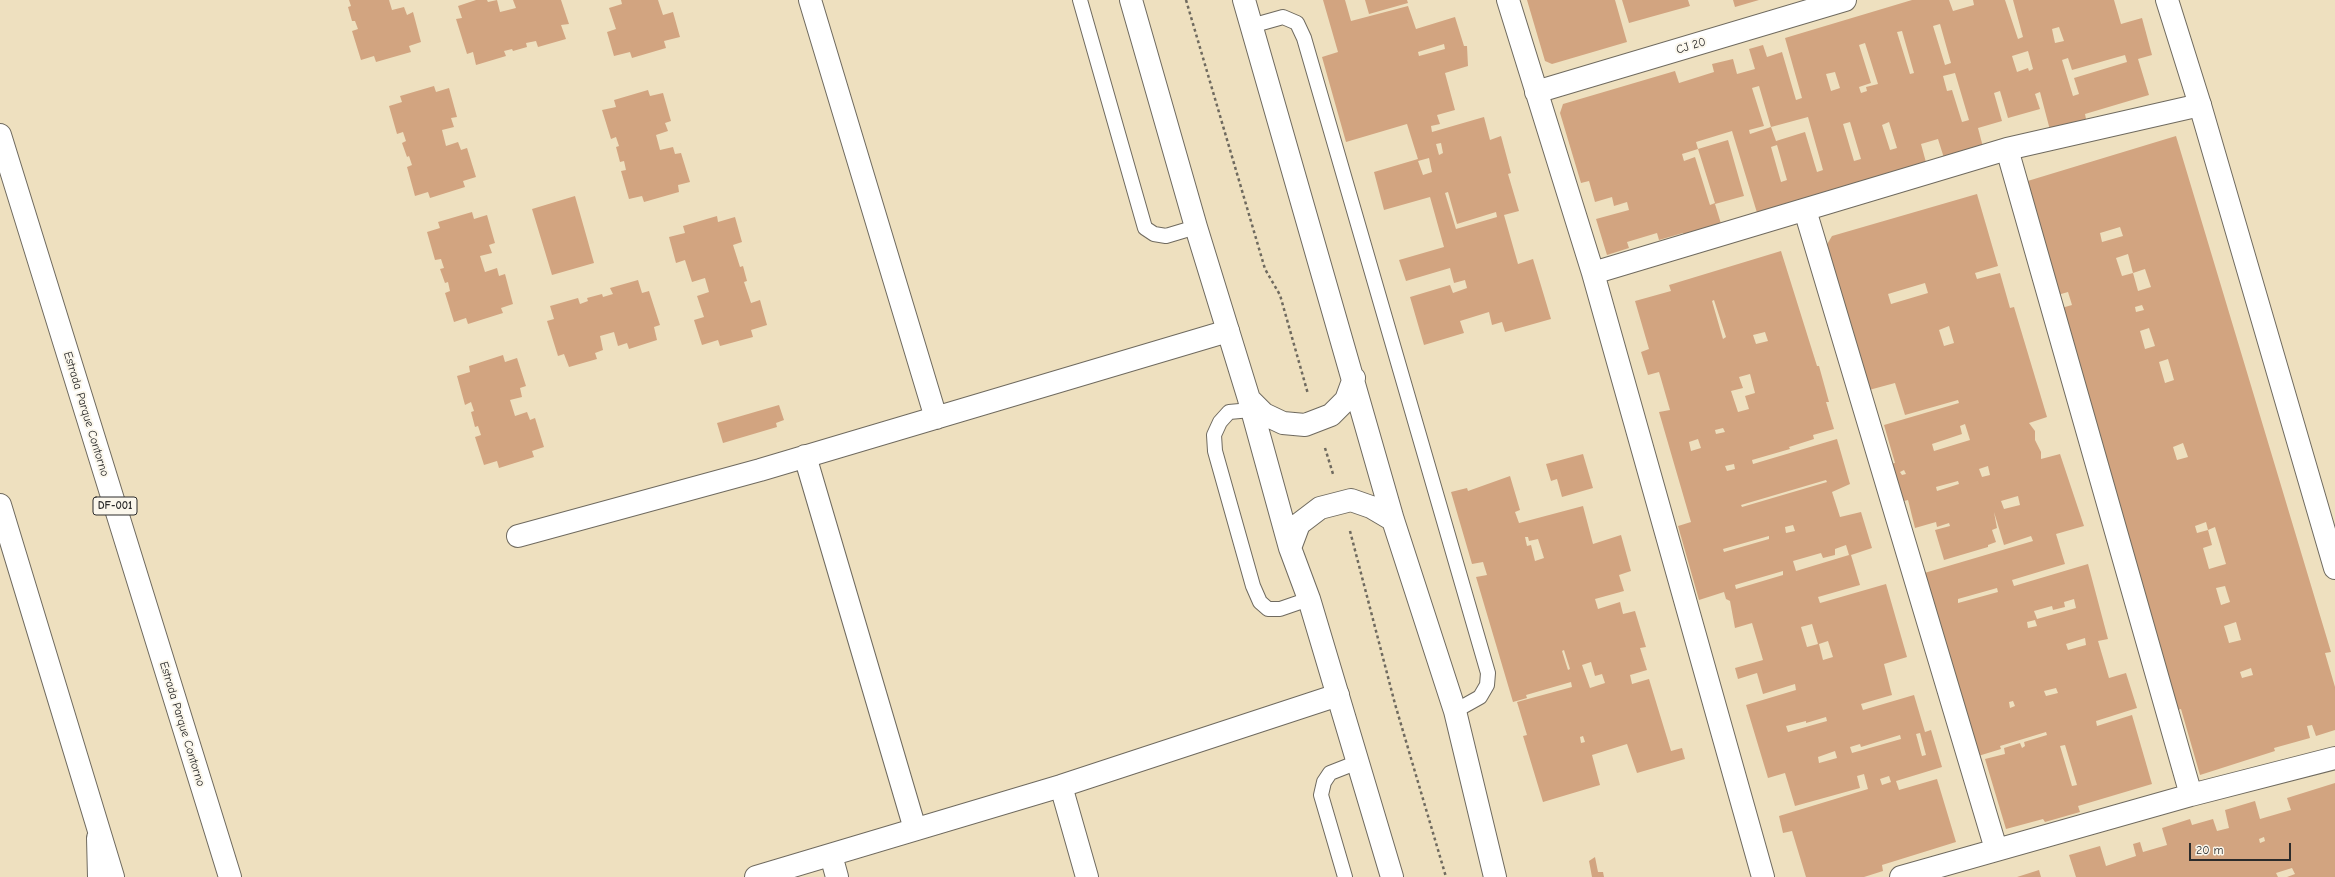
<!DOCTYPE html>
<html>
<head>
<meta charset="utf-8">
<style>
	body { margin:0 }
	#map { position:relative; width:2335px; height:877px; overflow:hidden; background:#eee0bf; font-family:"Comic Neue",sans-serif }
	canvas { display:block }
	.scale { position:absolute; left:2189px; top:843px; width:102px; height:18px; box-sizing:border-box; border:2px solid #2b2b2b; border-top:0; padding-left:5px; font-size:12px; line-height:14px; white-space:nowrap; color:#2b2b2b; -webkit-text-stroke:3px #fbf7ec; paint-order:stroke }
</style>
</head>
<body>
<div id="map">
<canvas width="2335" height="877"></canvas>
<div class="scale">20 m</div>
</div>
<script>
const c = document.querySelector('canvas').getContext('2d');
c.lineJoin = 'round';
function fill(path, color) {
  c.fillStyle = color;
  c.fill(path, 'evenodd');
}
function toPath(rows) {
  const path = new Path2D();
  for (const r of rows) {
    path.moveTo(r[0], r[1]);
    for (let i = 2; i < r.length; i += 2) path.lineTo(r[i], r[i + 1]);
  }
  return path;
}
function stroke(path, color, width, dash) {
  c.strokeStyle = color;
  c.lineWidth = width;
  c.lineCap = dash ? 'butt' : 'round';
  c.setLineDash(dash || []);
  c.stroke(path);
}
function write(font, color, halo, rows, align = 'center') {
  c.font = font + ' "Comic Neue",sans-serif';
  c.lineWidth = 4;
  c.setLineDash([]);
  c.textBaseline = 'middle';
  c.strokeStyle = halo;
  c.fillStyle = color;
  for (const [text, x, y, turn = 0] of rows) {
    c.save();
    c.translate(x, y);
    c.rotate((+turn || 0) * Math.PI / 180);
    c.textAlign = isNaN(turn) ? turn : align;
    if (halo) c.strokeText(text, 0, 0);
    c.fillText(text, 0, 0);
    c.restore();
  }
}
fill(toPath([
	[349,0,389,0,392,10,404,7,407,15,413,12,421,42,409,46,411,52,376,62,374,56,361,60,352,31,358,29,355,21,352,21,348,7,351,6],
	[476,0,487,0,488,2,497,0,500,12,516,8,513,0,561,0,569,24,561,25,566,39,538,47,536,41,526,43,527,47,513,51,512,49,504,51,506,56,476,65,473,52,467,54,456,19,462,18,458,6],
	[621,0,658,0,663,15,673,12,680,37,664,41,666,48,632,58,630,52,614,56,607,32,616,29,609,8,622,4],
	[1323,0,1345,0,1351,21,1408,6,1416,29,1455,17,1464,46,1467,46,1468,66,1445,73,1455,110,1437,115,1440,124,1431,126,1432,132,1484,117,1490,140,1501,136,1511,173,1508,174,1519,211,1504,215,1518,264,1533,259,1551,319,1505,332,1502,322,1492,325,1489,312,1460,321,1464,333,1424,345,1410,297,1450,285,1453,293,1467,288,1465,280,1454,283,1450,268,1406,281,1399,260,1444,247,1430,197,1384,210,1374,172,1418,159,1407,124,1346,142,1322,57,1338,52],
	[1444,44,1445,49,1419,56,1418,52],
	[1441,143,1443,153,1439,155,1436,144],
	[1429,158,1432,172,1423,175,1418,161],
	[1448,192,1457,224,1496,212,1497,217,1456,229,1445,193],
	[1365,0,1407,0,1408,3,1369,14],
	[1527,0,1615,0,1627,42,1552,64,1545,61],
	[1622,0,1688,0,1690,6,1629,23],
	[1733,0,1759,0,1735,7],
	[1912,0,1949,0,1953,11,1974,5,1973,0,2005,0,2018,39,2023,37,2013,0,2114,0,2121,24,2142,18,2152,55,2138,59,2149,95,2085,114,2086,119,2050,130,2040,92,2035,94,2040,109,2008,118,2000,91,1994,93,2002,121,1978,128,1983,147,1944,158,1938,139,1921,144,1927,166,1758,216,1732,131,1696,142,1698,149,1682,154,1684,161,1695,157,1710,205,1715,203,1698,149,1728,140,1744,196,1715,204,1722,227,1685,237,1683,233,1659,240,1657,233,1627,242,1629,248,1607,255,1596,219,1629,210,1627,202,1614,206,1612,197,1595,202,1589,181,1581,183,1560,113,1563,104,1675,71,1679,83,1714,72,1712,64,1733,59,1737,74,1755,69,1749,49,1763,45,1767,57,1782,52,1796,100,1802,98,1785,38],
	[1940,24,1951,63,1945,65,1933,26],
	[2059,27,2064,41,2055,43,2052,29],
	[1902,31,1914,73,1910,74,1897,32],
	[1865,43,1878,84,1866,87,1867,91,1861,93,1859,87,1871,83,1859,45],
	[2028,51,2033,69,2029,71,2028,68,2017,72,2012,56],
	[2125,55,2127,62,2074,78,2079,94,2073,96,2062,60,2068,58,2072,70],
	[1835,72,1840,88,1831,91,1826,74],
	[1955,73,1969,120,1962,122,1952,90,1947,91,1943,76],
	[1759,86,1771,127,1750,134,1749,130,1764,126,1752,88],
	[1808,117,1823,170,1817,172,1805,132,1776,141,1771,127],
	[1850,122,1861,159,1854,161,1843,124],
	[1889,122,1897,148,1890,150,1882,125],
	[1777,145,1787,180,1781,182,1771,147],
	[434,86,436,92,449,88,457,117,451,118,454,127,442,130,446,146,458,142,461,150,467,148,476,177,463,181,465,187,430,198,428,192,415,196,407,167,412,165,409,156,407,157,402,143,406,141,403,132,397,134,389,106,402,102,400,96],
	[648,90,650,96,663,93,671,121,665,123,668,131,656,135,660,150,673,147,675,154,681,153,690,182,678,185,679,192,644,202,642,196,629,199,621,171,626,170,624,161,620,162,616,147,619,146,616,137,611,139,602,110,616,107,614,100],
	[2176,136,2331,652,2325,653,2335,687,2335,730,2316,736,2312,725,2307,726,2310,738,2274,748,2275,751,2200,775,2181,709,2177,710,2058,309,2072,305,2068,292,2054,296,2021,183],
	[2120,227,2123,236,2102,242,2100,233],
	[2128,254,2133,273,2145,269,2151,287,2138,291,2133,273,2122,276,2116,258],
	[2142,305,2144,310,2136,312,2135,307],
	[2149,328,2155,346,2145,349,2140,331],
	[2168,359,2174,380,2165,383,2159,362],
	[2183,443,2188,457,2177,460,2173,447],
	[2206,522,2208,530,2215,527,2226,564,2209,569,2203,548,2212,545,2208,530,2197,533,2195,526],
	[2225,586,2230,602,2221,605,2216,588],
	[2236,622,2241,640,2229,643,2224,626],
	[2251,668,2253,675,2242,678,2240,672],
	[1977,194,1998,266,1975,273,1977,279,2000,273,2010,308,2014,307,2047,417,2029,423,2035,431,2035,440,2041,452,2041,459,2060,454,2084,526,2056,534,2065,564,2012,580,2014,586,2088,564,2108,639,2098,641,2109,678,2126,673,2137,708,2096,721,2097,726,2132,715,2152,784,2078,806,2080,812,2045,822,2043,819,2006,829,1985,759,2005,754,2004,748,2020,743,2022,748,2025,746,2024,742,2047,735,2046,732,2000,746,2001,749,1975,757,1921,574,2033,541,2031,536,2004,545,1994,512,1997,528,1992,530,1996,542,1988,545,1988,547,1944,560,1935,530,1950,526,1949,523,1937,527,1936,522,1915,528,1908,500,1900,502,1889,464,1895,463,1884,425,1959,403,1958,400,1905,415,1895,383,1869,390,1826,246,1832,236],
	[1925,283,1928,293,1891,304,1888,294],
	[1949,326,1954,343,1944,346,1939,330],
	[1965,424,1970,440,1934,451,1932,444,1962,434,1960,426],
	[1988,466,1990,475,1982,477,1979,469],
	[1904,470,1906,474,1902,475,1900,472],
	[1958,481,1959,484,1937,491,1936,487],
	[2018,496,2020,505,2004,509,2001,501],
	[1997,588,1998,592,1958,603,1958,599],
	[2074,599,2076,608,2037,619,2034,611,2052,606,2053,610,2065,607,2064,602],
	[2035,620,2037,626,2028,628,2027,622],
	[2085,638,2086,645,2068,650,2066,644],
	[2056,688,2058,693,2046,696,2044,691],
	[2013,701,2015,706,2010,708,2009,702],
	[2065,745,2077,785,2072,786,2060,746],
	[575,196,594,263,552,275,532,209],
	[472,212,474,219,487,215,495,243,489,245,492,253,480,256,485,272,497,268,499,276,505,274,513,304,501,308,503,313,468,324,466,318,454,322,445,293,450,291,448,282,445,283,440,269,444,268,441,259,435,260,427,232,440,228,438,222],
	[717,216,718,222,735,217,742,242,733,245,740,267,743,266,747,281,744,282,751,303,760,300,767,325,751,330,753,337,720,346,718,340,702,345,694,320,704,317,697,296,709,292,705,278,692,282,685,260,676,263,669,237,685,233,683,226],
	[1781,251,1817,366,1819,366,1829,402,1826,402,1834,429,1813,435,1814,439,1789,447,1790,449,1752,460,1753,464,1837,439,1850,484,1832,492,1840,517,1861,512,1872,548,1851,555,1860,585,1818,597,1820,603,1886,584,1907,657,1884,664,1892,695,1861,704,1863,710,1914,695,1925,732,1931,730,1942,767,1896,781,1899,790,1937,779,1956,842,1882,865,1883,871,1864,877,1806,877,1792,831,1783,833,1779,816,1868,789,1864,774,1857,776,1860,788,1795,806,1785,773,1768,778,1746,705,1796,690,1795,684,1763,694,1757,673,1738,679,1735,668,1763,660,1752,623,1735,628,1730,601,1726,599,1724,592,1699,600,1678,526,1691,522,1659,412,1670,410,1659,372,1648,375,1641,352,1649,349,1635,301,1671,291,1669,285],
	[1714,300,1726,337,1723,339,1712,301],
	[1765,332,1768,341,1756,344,1753,335],
	[1750,374,1755,393,1745,396,1749,409,1738,412,1731,391,1743,388,1739,377],
	[1723,428,1725,432,1716,434,1715,430],
	[1698,439,1701,448,1691,451,1689,442],
	[1734,464,1735,469,1727,471,1725,466],
	[1826,480,1827,482,1742,507,1741,505],
	[1793,525,1795,531,1786,533,1785,527],
	[1769,536,1769,539,1724,552,1723,549],
	[1846,545,1849,555,1796,571,1793,561,1821,553,1823,558,1835,555,1835,549],
	[1783,571,1783,575,1736,589,1735,585],
	[1812,624,1818,644,1807,647,1801,627],
	[1828,641,1833,657,1823,660,1819,644],
	[1826,717,1827,721,1788,732,1786,726,1806,721,1806,723],
	[1920,733,1926,755,1922,756,1916,734],
	[1900,735,1901,739,1852,753,1850,747,1860,744,1861,747],
	[1835,751,1837,758,1819,763,1818,757],
	[1889,776,1891,782,1882,785,1880,779],
	[638,280,642,293,649,291,660,325,654,327,657,340,629,349,627,343,618,346,614,332,600,336,603,350,595,353,597,359,569,367,564,354,558,356,547,321,554,319,550,306,578,298,580,304,588,301,587,298,602,294,603,297,613,294,610,288],
	[503,355,505,362,517,358,526,386,520,388,522,397,510,400,515,416,527,412,530,420,535,418,544,447,532,451,534,457,499,468,497,461,484,465,475,437,481,435,478,426,475,427,471,412,474,411,471,402,465,405,457,376,470,372,469,366],
	[779,405,784,420,776,423,777,427,723,443,717,423],
	[1583,454,1593,488,1562,497,1557,479,1551,481,1546,464],
	[1510,476,1520,510,1515,512,1519,523,1583,506,1593,544,1621,535,1631,571,1619,575,1624,591,1595,599,1598,609,1620,602,1623,614,1635,611,1646,647,1640,648,1647,670,1630,675,1632,684,1649,679,1671,751,1682,748,1685,759,1637,773,1627,744,1592,755,1600,785,1543,802,1523,736,1527,735,1517,702,1572,687,1571,682,1526,695,1527,698,1513,702,1476,577,1487,575,1483,562,1472,564,1451,492,1467,488,1468,491],
	[1525,537,1528,537,1529,541,1538,539,1544,558,1535,561,1531,545,1527,546],
	[1564,650,1570,669,1568,670,1562,651],
	[1591,662,1595,676,1602,674,1605,683,1590,688,1582,665],
	[1583,736,1585,742,1581,743,1580,737],
	[2335,783,2335,877,2287,877,2295,874,2292,868,2276,873,2278,877,2076,877,2069,855,2100,846,2106,866,2136,856,2133,844,2140,842,2143,852,2167,845,2162,828,2190,819,2192,825,2213,819,2217,831,2229,828,2225,810,2255,801,2260,819,2291,810,2287,798],
	[2264,837,2265,841,2260,843,2259,839],
	[1595,857,1598,872,1603,872,1604,877,1592,877,1589,861],
	[2039,870,2041,877,2017,877]
]), '#d2a480');
const service = toPath([
	[1080,0,1145,228,1154,234,1166,236,1196,227],
	[1251,26,1283,17,1297,23,1304,38,1488,673,1487,685,1480,697,1455,711],
	[1251,410,1229,412,1220,422,1214,435,1215,451,1253,586,1260,602,1268,609,1280,609,1309,599],
	[1345,877,1321,795,1324,782,1330,773,1358,762]
]);
const minor = toPath([
	[810,0,936,418],
	[1508,0,1593,273,1763,877],
	[1536,92,1845,0],
	[2007,149,2191,795],
	[1805,210,1996,849],
	[1593,273,2007,149,2200,105],
	[805,456,915,829],
	[518,536,760,470,1228,331],
	[1061,786,1087,877],
	[98,838,99,877],
	[831,855,837,877],
	[756,877,1061,786,1338,695],
	[1901,877,2191,795,2335,758]
]);
const tertiary = toPath([
	[2167,0,2200,105,2335,568]
]);
const secondary = toPath([
	[1131,0,1196,227,1249,399,1290,548,1309,599,1392,877],
	[1244,0,1393,520,1455,711,1495,877],
	[1249,399,1264,414,1283,423,1305,425,1331,415,1346,400,1354,378],
	[1290,548,1299,524,1320,508,1351,500,1371,507,1393,520]
]);
const trunk = toPath([
	[0,135,230,877],
	[0,505,113,877]
]);
stroke(service, '#6f6a5f', 16);
stroke(minor, '#6f6a5f', 24);
stroke(tertiary, '#6f6a5f', 24);
stroke(secondary, '#6f6a5f', 24);
stroke(trunk, '#6f6a5f', 24);
stroke(toPath([
	[1186,0,1265,269,1280,295,1308,394],
	[1325,448,1333,474],
	[1350,531,1395,704,1446,877]
]), '#6f6a5f', 2.5, [3, 3]);
stroke(service, '#fff', 14);
stroke(minor, '#fff', 22);
stroke(tertiary, '#fff', 22);
stroke(secondary, '#fff', 22);
stroke(trunk, '#fff', 22);
for (const [x, y, w] of [
	[115,506,44]
]) {
  const box = new Path2D();
  box.roundRect(x - w / 2, y - 9, w, 18, 3);
  c.fillStyle = '#fbf7ec';
  c.fill(box);
  stroke(box, '#2b2b2b', 1);
}
write('bold 11px', '#2b2b2b', null, [
	["DF-001",115,506]
]);
write('12px', '#2b2b2b', '#fbf7ec', [
	["CJ 20",1691,46,-17],
	["Estrada Parque Contorno",86,414,73],
	["Estrada Parque Contorno",182,724,73]
]);
</script>
</body>
</html>
